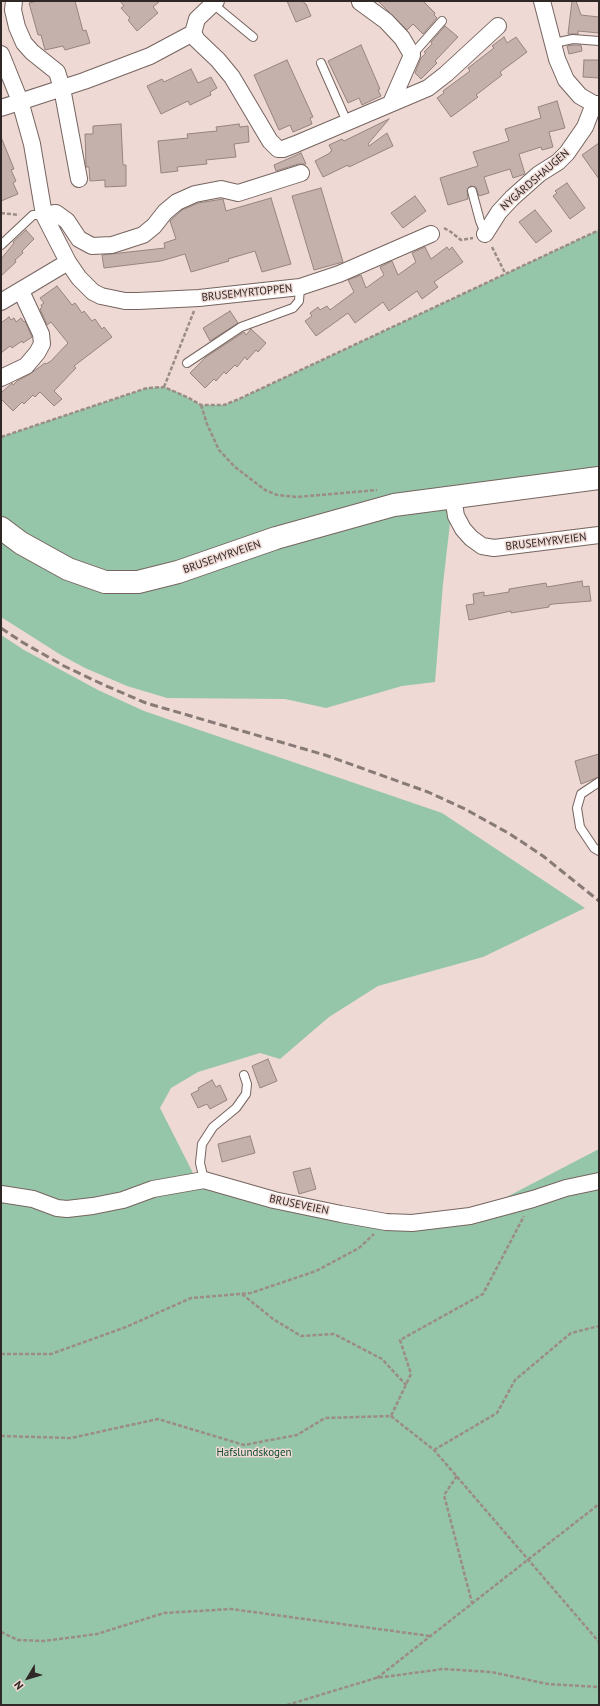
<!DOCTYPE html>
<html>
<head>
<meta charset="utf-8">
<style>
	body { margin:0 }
	#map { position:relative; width:600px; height:1706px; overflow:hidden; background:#eed9d4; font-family:"PT Sans",sans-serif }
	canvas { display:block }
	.frame { position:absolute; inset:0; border:2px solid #302826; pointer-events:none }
	.north { position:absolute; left:8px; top:1658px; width:40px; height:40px; -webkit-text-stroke:3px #eed9d4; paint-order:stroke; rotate:232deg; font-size:11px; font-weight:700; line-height:16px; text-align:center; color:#302826 }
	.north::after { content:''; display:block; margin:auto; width:14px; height:18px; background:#302826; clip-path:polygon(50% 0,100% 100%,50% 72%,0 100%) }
</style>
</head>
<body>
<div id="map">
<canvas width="600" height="1706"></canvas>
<div class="frame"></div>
<div class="north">N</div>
</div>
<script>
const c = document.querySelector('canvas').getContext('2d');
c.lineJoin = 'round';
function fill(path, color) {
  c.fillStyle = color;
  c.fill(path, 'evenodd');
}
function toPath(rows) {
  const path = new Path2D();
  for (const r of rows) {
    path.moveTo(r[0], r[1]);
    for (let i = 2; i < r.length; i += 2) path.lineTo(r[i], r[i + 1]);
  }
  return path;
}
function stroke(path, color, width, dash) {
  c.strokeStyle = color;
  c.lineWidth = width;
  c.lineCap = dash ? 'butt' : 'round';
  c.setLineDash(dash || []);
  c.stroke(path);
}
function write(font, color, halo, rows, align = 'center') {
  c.font = font + ' "PT Sans",sans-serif';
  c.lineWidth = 3;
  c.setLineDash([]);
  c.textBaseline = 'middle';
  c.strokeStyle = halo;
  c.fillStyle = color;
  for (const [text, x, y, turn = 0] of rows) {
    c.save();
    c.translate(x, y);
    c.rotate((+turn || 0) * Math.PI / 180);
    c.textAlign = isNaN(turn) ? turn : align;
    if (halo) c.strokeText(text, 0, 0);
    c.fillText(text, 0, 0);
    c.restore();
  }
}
fill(toPath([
	[599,230,599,467,585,471,453,497,443,584,435,682,402,686,326,708,285,699,167,698,127,686,85,668,61,655,1,617,1,437,147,388,164,387,177,392,201,405,224,405,239,399],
	[1,635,24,650,98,690,144,711,442,813,585,908,483,957,378,986,329,1017,280,1059,260,1053,198,1072,171,1088,160,1108,194,1175,341,1214,470,1216,599,1149,599,1705,1,1705]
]), '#95c6a9');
const building = toPath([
	[37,1,75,1,83,31,86,30,90,43,65,50,63,46,45,50,41,35,38,35,29,3,37,1],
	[120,1,160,1,153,7,158,13,137,31,128,20,130,18,121,8,124,6,120,1],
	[287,1,303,1,305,4,306,4,311,16,296,22,287,1],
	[378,1,423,1,435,13,434,15,437,18,423,34,413,24,407,30,378,1],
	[572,1,576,1,581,15,599,17,599,33,578,31,578,34,568,34,572,1],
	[445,26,458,37,435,61,437,63,421,79,415,73,421,58,426,53,424,52,432,44,431,42,445,26],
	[504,37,507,43,516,37,527,52,500,72,502,75,476,95,478,97,451,117,437,98,444,93,443,91,470,71,468,68,494,48,492,46,504,37],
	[361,45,380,89,378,90,381,96,362,105,359,98,348,103,328,61,361,45],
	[573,45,581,45,582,51,569,54,567,46,573,45],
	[287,60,313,117,310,118,312,124,293,132,290,125,279,130,254,75,287,60],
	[584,60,599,60,599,78,583,77,584,60],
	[191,69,198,83,211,77,217,88,210,92,211,95,190,105,188,101,161,114,147,86,162,79,164,82,191,69],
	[557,101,565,128,549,132,553,147,542,150,541,147,519,154,525,174,513,178,510,169,484,177,489,193,479,196,476,187,470,186,467,190,468,199,448,205,440,178,478,166,473,152,509,141,505,129,541,118,538,107,557,101],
	[389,119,368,144,369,146,387,133,393,146,349,167,348,165,323,177,315,161,330,153,330,152,332,151,329,145,342,139,344,141,389,119],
	[121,124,123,165,126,165,126,186,105,187,105,180,90,181,89,167,86,167,86,166,85,134,93,134,93,126,121,124],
	[239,124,240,127,248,126,249,142,234,144,236,157,206,160,207,164,177,167,178,171,161,173,158,141,188,138,187,134,217,131,216,127,239,124],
	[1,137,14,169,11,170,16,181,13,183,18,194,1,201,1,137],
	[599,143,599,179,582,155,599,143],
	[301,153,306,164,298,164,276,171,274,165,301,153],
	[567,183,585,208,570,219,553,196,557,193,555,191,567,183],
	[321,188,343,262,314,270,292,196,321,188],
	[415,196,426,211,403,228,391,213,415,196],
	[271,198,291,264,262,272,255,251,228,259,229,261,191,272,185,254,161,261,104,268,102,255,165,248,164,243,176,239,170,221,182,210,198,203,223,199,226,211,271,198],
	[535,210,552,231,536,243,519,222,535,210],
	[26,230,34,239,22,251,23,253,15,260,16,262,1,276,1,259,14,243,13,242,26,230],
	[425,247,431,259,447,247,449,250,452,247,463,262,434,282,438,287,422,299,417,291,389,311,383,302,355,323,348,313,316,336,305,321,312,316,310,313,318,307,320,310,327,306,330,310,354,292,348,280,361,275,366,288,384,275,380,267,392,261,398,275,416,262,412,253,425,247],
	[57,286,72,305,75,303,82,313,84,311,92,321,95,319,102,329,104,327,112,337,74,366,76,368,54,391,62,399,54,406,40,392,35,397,33,395,24,404,22,402,13,411,1,399,1,393,12,383,13,385,17,381,30,374,45,363,46,364,51,361,68,343,51,322,47,325,40,309,42,307,41,305,44,303,40,298,57,286],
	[230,311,238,323,210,341,203,328,230,311],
	[9,317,11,320,14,318,16,322,21,318,24,322,25,321,32,337,23,343,22,341,12,348,10,346,1,353,1,323,9,317],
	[251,329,266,343,258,352,256,350,247,360,245,357,237,367,235,365,226,374,224,372,216,381,214,379,205,388,190,373,206,357,244,332,246,335,251,329],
	[582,581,583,587,589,586,591,601,553,604,549,605,549,607,511,613,511,611,469,620,466,605,474,604,473,594,484,592,484,596,509,592,509,589,546,583,547,587,582,581],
	[599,754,599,777,581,784,575,761,599,754],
	[268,1059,277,1081,260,1088,252,1066,268,1059],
	[212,1080,216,1087,220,1085,227,1100,210,1109,207,1104,198,1108,191,1094,199,1090,198,1088,212,1080],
	[250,1136,255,1153,222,1162,218,1144,250,1136],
	[310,1168,316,1189,299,1194,293,1172,310,1168]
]);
fill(building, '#c5b1ac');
stroke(building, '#97847f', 1);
const lane = toPath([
	[213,4,253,37],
	[554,43,573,39,599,41],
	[412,55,442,21],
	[321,63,347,122],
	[472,191,480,221,485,233],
	[1,245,33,215,44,215],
	[187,363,241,327,293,308,299,301,300,287],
	[599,782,581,794,577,808,580,827,594,848,599,851],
	[204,1180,200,1163,202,1144,213,1127,236,1108,246,1094,247,1084,244,1075]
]);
const street = toPath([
	[14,1,13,10,17,27,24,43,32,52,57,72,62,88,79,179],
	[216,1,197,19,193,33,197,40,218,60,232,77,270,141,278,149,283,149,296,144,428,88,446,74,498,26],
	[542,1,557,59,566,80,580,96,594,104,599,104],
	[360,2,386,21,402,38,412,55,391,103],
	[1,54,20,101,32,144,44,215,68,262,79,278,93,292,101,296,125,301,138,301,199,298,300,287,339,274,431,234],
	[1,108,84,81,150,56,193,33],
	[44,215,56,213,67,221,79,239,92,246,112,245,143,235,154,226,165,212,177,202,195,194,221,189,238,193,301,173],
	[485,234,499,212,512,198,539,174,558,162,567,153,585,127,594,104],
	[1,302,68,262],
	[1,378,26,366,37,353,42,344,41,334,21,291],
	[453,497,456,516,463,529,471,538,482,546,494,548,599,535],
	[1,1194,33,1199,57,1208,67,1209,93,1206,123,1200,153,1189,204,1180,274,1200,341,1214,386,1222,412,1223,470,1216,533,1199,566,1188,599,1181]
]);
const secondary = toPath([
	[1,528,21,543,68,569,105,582,138,582,178,572,276,538,394,505,599,478]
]);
stroke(lane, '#76645f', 10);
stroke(street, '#76645f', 18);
stroke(secondary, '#76645f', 24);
stroke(toPath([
	[1,213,19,215],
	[444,228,451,232,461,240,473,238],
	[492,247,505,273],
	[164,387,194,311],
	[201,405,207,424,219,450,235,467,265,490,277,495,297,497,377,490],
	[1,437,147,388,164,387,189,398,201,405,224,405,239,399,599,230],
	[242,1294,273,1319,301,1336,334,1334,382,1359,406,1385],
	[1,1354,51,1354,126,1327,191,1298,251,1293,316,1271,359,1248,374,1234],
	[391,1416,434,1450,599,1642],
	[1,1436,71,1438,158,1419,244,1445,297,1435,325,1418,391,1416,411,1374,400,1340,483,1294,524,1216],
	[434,1450,497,1413,515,1380,571,1333,599,1326],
	[457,1476,444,1495,472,1603],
	[1,1632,18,1640,44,1641,97,1634,164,1613,231,1609,430,1636],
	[377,1678,599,1504],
	[287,1705,376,1678,443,1669,491,1672,548,1684,599,1687]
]), '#9b8c88', 2.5, [4, 2]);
stroke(lane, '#fff', 8);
stroke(street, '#fff', 16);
stroke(secondary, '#fff', 22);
stroke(toPath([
	[1,628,22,642,64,666,104,685,146,703,325,755,428,792,465,809,510,834,543,856,599,901]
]), '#887a76', 3, [8, 4]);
write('11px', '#302826', '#eed9d4', [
	["NYGÅRDSHAUGEN",535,180,-41],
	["BRUSEMYRTOPPEN",247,293,-6],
	["BRUSEMYRVEIEN",546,542,-7],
	["BRUSEMYRVEIEN",222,557,-19],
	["BRUSEVEIEN",299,1205,12]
]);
write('11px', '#0f4b30', '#eed9d4', [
	["Hafslundskogen",254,1453]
]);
</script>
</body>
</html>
